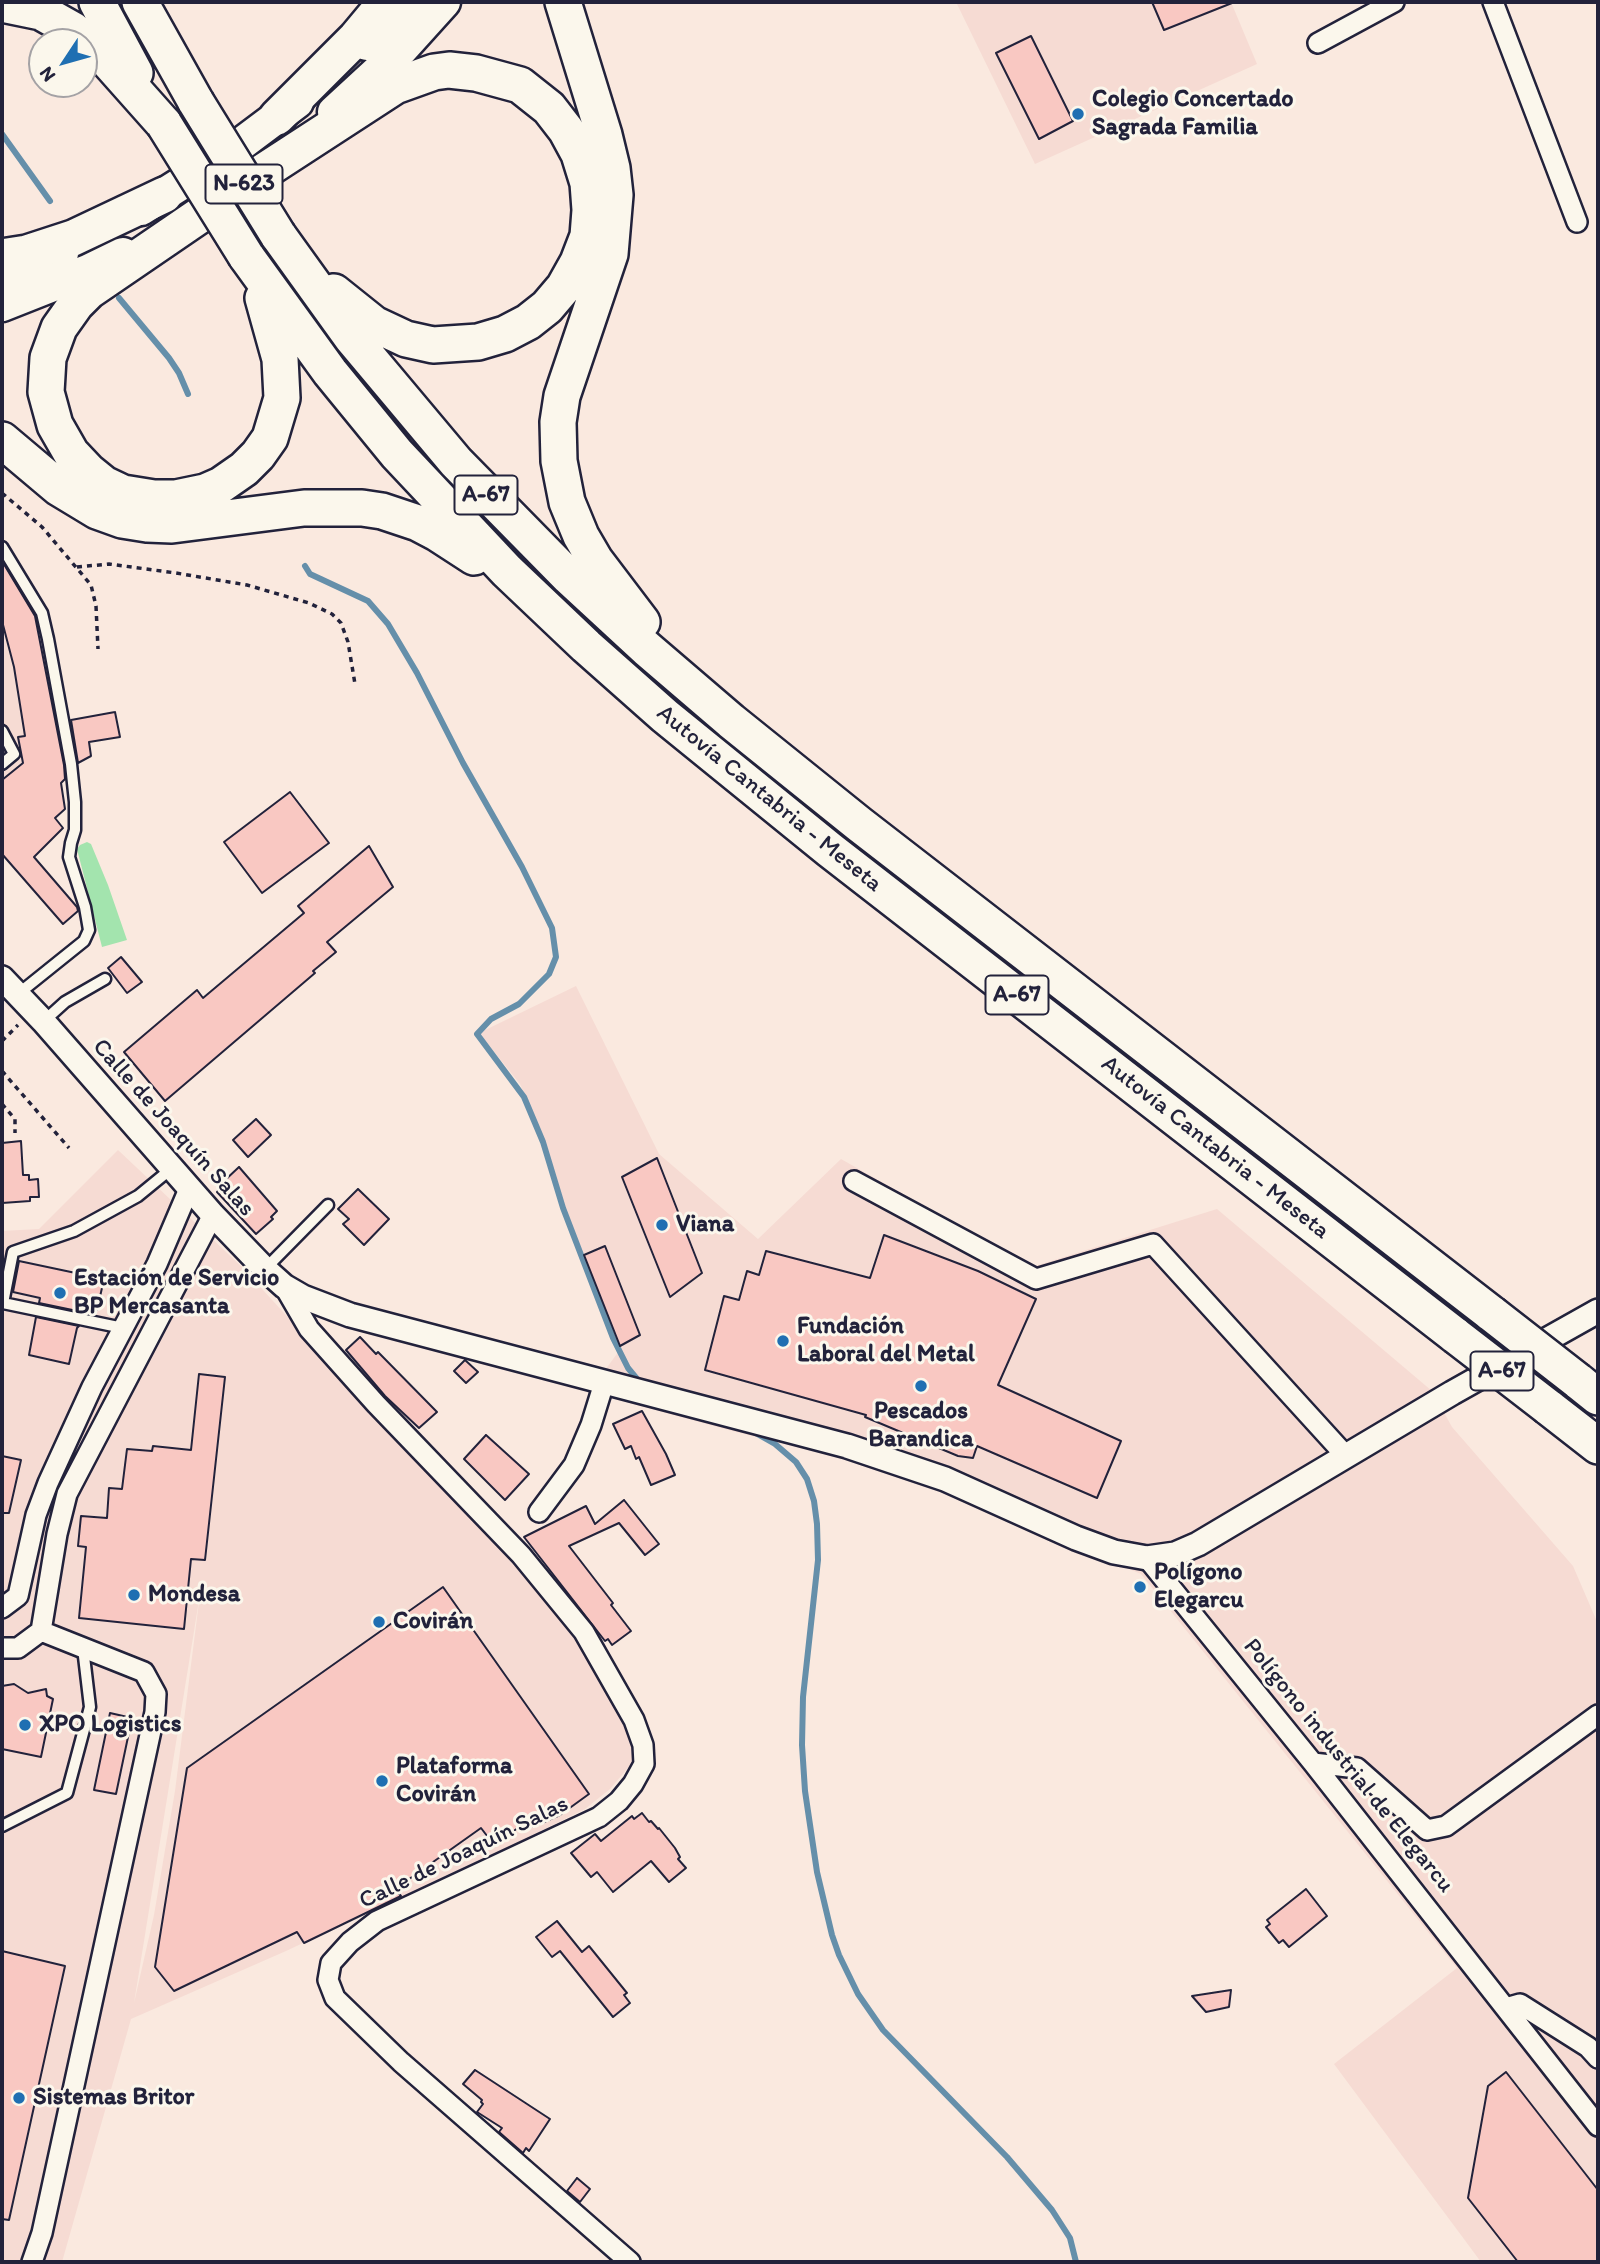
<!DOCTYPE html>
<html>
<head>
<meta charset="utf-8">
<style>
	body { margin:0 }
	#map { position:relative; width:1600px; height:2264px; overflow:hidden; background:#fae9df; font-family:Itim,sans-serif }
	canvas { display:block }
	.frame { position:absolute; inset:0; border:4px solid #22223b; pointer-events:none }
	.north { position:absolute; left:28px; top:28px; width:70px; height:70px; box-sizing:border-box; background:#fbf7ec; border:2px solid #a4a2a5; border-radius:50%; rotate:234deg; font-size:19px; font-weight:700; line-height:28px; text-align:center; color:#22223b }
	.north::after { content:''; display:block; margin:auto; width:24px; height:32px; background:#1f6fb2; clip-path:polygon(50% 0,100% 100%,50% 72%,0 100%) }
</style>
</head>
<body>
<div id="map">
<canvas width="1600" height="2264"></canvas>
<div class="frame"></div>
<div class="north">N</div>
</div>
<script>
const c = document.querySelector('canvas').getContext('2d');
c.lineJoin = 'round';
function fill(path, color) {
  c.fillStyle = color;
  c.fill(path, 'evenodd');
}
function toPath(rows) {
  const path = new Path2D();
  for (const r of rows) {
    path.moveTo(r[0], r[1]);
    for (let i = 2; i < r.length; i += 2) path.lineTo(r[i], r[i + 1]);
  }
  return path;
}
function stroke(path, color, width, dash) {
  c.strokeStyle = color;
  c.lineWidth = width;
  c.lineCap = dash ? 'butt' : 'round';
  c.setLineDash(dash || []);
  c.stroke(path);
}
function write(font, color, halo, rows, align = 'center') {
  c.font = font + ' Itim,sans-serif';
  c.lineWidth = 6;
  c.setLineDash([]);
  c.textBaseline = 'middle';
  c.strokeStyle = halo;
  c.fillStyle = color;
  for (const [text, x, y, turn = 0] of rows) {
    c.save();
    c.translate(x, y);
    c.rotate((+turn || 0) * Math.PI / 180);
    c.textAlign = isNaN(turn) ? turn : align;
    if (halo) c.strokeText(text, 0, 0);
    c.fillText(text, 0, 0);
    c.restore();
  }
}
fill(toPath([
	[956,2,1231,2,1257,64,1035,164],
	[2,559,35,611,67,778,2,832],
	[576,986,659,1154,758,1239,841,1159,1032,1267,1217,1209,1432,1391,1452,1427,1573,1566,1598,1624,1598,2262,1481,2262,1334,2064,1457,1968,1141,1574,890,1469,736,1432,589,1392,619,1351,564,1208,543,1136,520,1084,479,1033],
	[118,1150,242,1267,534,1587,589,1658,635,1747,632,1763,610,1789,585,1809,533,1835,286,1951,131,2019,62,2262,2,2262,2,1231,39,1229],
	[200,1594,175,1791,154,1915,134,2003]
]), '#f6dbd3');
fill(toPath([
	[87,842,91,844,108,885,127,940,102,947,77,849,80,845]
]), '#a3e4ae');
stroke(toPath([
	[2,134,50,201],
	[119,298,169,358,179,373,188,394],
	[305,566,310,574,368,601,388,624,417,673,463,763,522,867,552,928,556,957,549,974,519,1004,491,1019,477,1034,524,1097,543,1142,563,1208,613,1338,628,1368,642,1385],
	[752,1431,775,1444,796,1462,807,1479,814,1501,817,1524,818,1560,803,1697,802,1745,805,1791,817,1872,832,1935,839,1955,858,1994,883,2030,1007,2157,1052,2210,1070,2238,1076,2262]
]), '#658faa', 6);
const building = toPath([
	[1152,2,1232,2,1232,3,1164,30,1152,2],
	[1031,36,1073,121,1039,139,996,53,1031,36],
	[2,561,35,616,64,765,65,779,61,783,65,809,55,818,63,828,34,857,77,907,78,911,63,924,2,854,2,780,23,763,18,737,25,736,14,667,2,621,2,561],
	[115,712,120,737,89,742,91,756,78,763,71,720,115,712],
	[290,792,329,843,262,893,224,842,290,792],
	[369,846,393,887,327,942,336,952,313,971,315,973,165,1101,124,1052,197,990,203,998,304,913,298,906,369,846],
	[121,957,142,982,127,993,108,968,121,957],
	[256,1119,271,1135,248,1157,233,1140,256,1119],
	[21,1141,23,1175,29,1175,29,1180,38,1179,39,1197,30,1197,30,1201,2,1203,2,1143,21,1141],
	[657,1158,702,1273,670,1297,622,1177,657,1158],
	[239,1167,277,1211,271,1217,273,1219,256,1234,217,1192,225,1184,223,1182,239,1167],
	[358,1189,389,1219,364,1245,343,1224,349,1219,338,1209,358,1189],
	[884,1235,978,1271,1036,1299,998,1385,1121,1441,1097,1498,977,1446,973,1458,958,1456,865,1417,866,1415,705,1370,724,1296,739,1300,747,1271,759,1275,766,1251,870,1278,884,1235],
	[605,1246,640,1335,620,1346,584,1255,605,1246],
	[19,1261,104,1279,97,1310,83,1307,82,1312,39,1303,40,1298,13,1292,19,1261],
	[36,1317,79,1326,77,1328,69,1364,29,1355,36,1317],
	[360,1337,376,1354,378,1352,437,1412,419,1428,385,1396,346,1350,360,1337],
	[465,1360,478,1372,466,1383,454,1371,465,1360],
	[199,1374,225,1377,205,1560,191,1559,184,1629,79,1618,86,1547,78,1546,81,1516,107,1518,109,1488,122,1489,127,1449,152,1451,153,1446,191,1450,199,1374],
	[642,1411,666,1454,675,1475,651,1485,639,1457,636,1459,631,1446,625,1449,613,1424,642,1411],
	[486,1435,529,1474,505,1500,464,1459,486,1435],
	[2,1456,21,1460,9,1513,2,1513,2,1456],
	[624,1500,659,1544,645,1555,619,1523,569,1546,613,1603,611,1605,631,1631,612,1645,608,1639,605,1641,524,1537,586,1506,595,1524,624,1500],
	[443,1587,589,1794,560,1815,533,1827,529,1820,494,1845,481,1828,395,1889,401,1896,304,1943,297,1932,174,1991,155,1967,187,1768,443,1587],
	[14,1684,28,1693,46,1689,47,1696,53,1699,41,1757,2,1749,2,1686,14,1684],
	[110,1713,132,1718,116,1794,94,1790,110,1713],
	[642,1813,649,1822,651,1821,658,1829,659,1828,675,1848,680,1857,678,1859,686,1868,669,1882,651,1861,613,1892,597,1872,591,1877,571,1853,595,1834,601,1841,632,1816,634,1819,642,1813],
	[1306,1889,1327,1916,1289,1947,1283,1940,1279,1943,1266,1927,1270,1924,1267,1920,1306,1889],
	[557,1921,582,1952,589,1946,627,1993,624,1995,630,2003,613,2017,560,1951,552,1957,536,1937,557,1921],
	[2,1951,65,1966,9,2220,2,2219,2,1951],
	[1231,1990,1229,2007,1206,2012,1192,1996,1231,1990],
	[475,2070,550,2119,529,2151,526,2148,523,2153,499,2132,502,2128,477,2112,483,2104,481,2102,482,2100,463,2084,475,2070],
	[1506,2072,1598,2190,1598,2262,1518,2262,1468,2198,1488,2086,1506,2072],
	[577,2178,590,2189,580,2202,567,2191,577,2178]
]);
fill(building, '#f9c8c2');
stroke(building, '#22223b', 2);
const service = toPath([
	[2,547,42,613,48,639,71,764,75,802,75,830,71,843,69,857,85,907,89,930,84,941,18,994],
	[2,731,14,754,2,764],
	[44,1021,65,1002,105,979],
	[265,1269,328,1205],
	[123,1328,3,1303,13,1252,74,1231,138,1196,171,1169],
	[2,1826,67,1793,90,1707,83,1648]
]);
const minor = toPath([
	[1493,2,1577,222],
	[1318,43,1394,2],
	[854,1181,1036,1279,1153,1244,1346,1456],
	[284,1286,309,1329,376,1404,521,1555,584,1632,634,1720,643,1745,644,1764,633,1784,619,1801,599,1817,377,1921,350,1942,331,1963,328,1980,335,1998,401,2062,630,2262],
	[539,1512,574,1465,591,1425,604,1383],
	[1147,1558,1313,1763,1598,2126],
	[2,1608,18,1596,36,1515,48,1483,92,1387,157,1264,189,1189],
	[41,1631,57,1534,67,1494,213,1215],
	[2,1648,18,1648,41,1631,144,1672,156,1694,155,1712,42,2233,32,2262],
	[1313,1763,1357,1768,1427,1830,1446,1826,1598,1715],
	[1506,2008,1520,2004,1588,2047,1598,2058]
]);
const tertiary = toPath([
	[2,978,43,1021,213,1215,265,1269,284,1286,303,1297,350,1315,847,1446,945,1479,1076,1538,1114,1552,1147,1558,1175,1554,1198,1544,1452,1393,1598,1311]
]);
const trunk = toPath([
	[367,44,411,2],
	[334,112,398,53,444,2],
	[141,209,225,156,297,102],
	[2,282,62,253],
	[2,305,88,271,123,254]
]);
const motorway = toPath([
	[97,2,135,73],
	[140,2,196,102],
	[563,2,604,135,612,168,615,195,610,254,562,396,558,422,559,461,567,502,581,536,595,560,642,622],
	[2,4,41,12,73,30,108,61,164,124],
	[277,117,356,38,386,2],
	[252,179,395,86,434,72,449,70,476,73,520,85,549,108,566,130,579,154,588,183,590,210,588,236,578,262,564,287,547,307,528,322,505,334,478,342,433,345,406,339,374,324,334,292],
	[228,196,89,291,76,304,59,328,48,358,46,392,55,425,71,453,88,471,104,484,123,493,154,498,176,498,205,492,221,485,244,469,258,455,270,438,282,398,280,359,263,298],
	[278,235,352,338,456,462,569,577,647,649,731,721,859,824,1492,1314],
	[246,256,330,372,397,454,507,571,586,646,665,716,830,850,1456,1336],
	[2,257,27,253,73,238,164,195],
	[2,440,59,488,97,511,122,520,147,524,172,525,304,508,362,508,382,511,418,523,437,533,474,557],
	[1578,1381,1598,1397],
	[1548,1407,1598,1446]
]);
stroke(service, '#22223b', 15);
stroke(minor, '#22223b', 24);
stroke(tertiary, '#22223b', 28);
stroke(trunk, '#22223b', 37);
stroke(motorway, '#22223b', 40);
stroke(toPath([
	[2,493,42,527,91,585,96,606,98,649],
	[77,567,109,564,176,573,247,585,309,603,332,614,341,623,348,642,355,684],
	[2,1041,18,1025],
	[2,1071,69,1148],
	[2,1104,15,1119,15,1133]
]), '#22223b', 3.5, [5, 5]);
stroke(service, '#fbf7ec', 10);
stroke(minor, '#fbf7ec', 19);
stroke(tertiary, '#fbf7ec', 23);
stroke(trunk, '#fbf7ec', 32);
stroke(motorway, '#fbf7ec', 35);
const motorwayBridge = toPath([
	[196,102,278,235],
	[164,124,246,256],
	[1492,1314,1578,1381],
	[1456,1336,1548,1407]
]);
stroke(motorwayBridge, '#22223b', 40, []);
stroke(motorwayBridge, '#fbf7ec', 35);
for (const [x, y, r, color] of [
	[1078,114,7,"#1f6fb2"],
	[662,1225,7,"#1f6fb2"],
	[60,1293,7,"#1f6fb2"],
	[783,1341,7,"#1f6fb2"],
	[921,1386,7,"#1f6fb2"],
	[1140,1587,7,"#1f6fb2"],
	[134,1595,7,"#1f6fb2"],
	[379,1622,7,"#1f6fb2"],
	[25,1725,7,"#1f6fb2"],
	[382,1781,7,"#1f6fb2"],
	[19,2098,7,"#1f6fb2"]
]) {
  const dot = new Path2D();
  dot.arc(x, y, r, 0, 2 * Math.PI);
  c.fillStyle = color;
  c.fill(dot);
  stroke(dot, '#fbf7ec', 2.5);
}
for (const [x, y, w] of [
	[244,184,77],
	[486,495,63],
	[1017,995,63],
	[1502,1371,63]
]) {
  const box = new Path2D();
  box.roundRect(x - w / 2, y - 19.5, w, 39, 5);
  c.fillStyle = '#fbf7ec';
  c.fill(box);
  stroke(box, '#22223b', 2);
}
write('bold 23px', '#22223b', null, [
	["N-623",244,184],
	["A-67",486,495],
	["A-67",1017,995],
	["A-67",1502,1371]
]);
write('bold 24px', '#22223b', '#fbf7ec', [
	["Colegio Concertado",1092,100],
	["Sagrada Familia",1092,128],
	["Viana",676,1225],
	["Estación de Servicio",74,1279],
	["BP Mercasanta",74,1307],
	["Fundación",797,1327],
	["Laboral del Metal",797,1355],
	["Pescados",921,1412,"center"],
	["Barandica",921,1440,"center"],
	["Polígono",1154,1573],
	["Elegarcu",1154,1601],
	["Mondesa",148,1595],
	["Covirán",393,1622],
	["XPO Logistics",39,1725],
	["Plataforma",396,1767],
	["Covirán",396,1795],
	["Sistemas Britor",33,2098]
], 'left');
write('24px', '#22223b', '#fbf7ec', [
	["Autovía Cantabria - Meseta",769,799,39],
	["Calle de Joaquín Salas",173,1128,48],
	["Autovía Cantabria - Meseta",1215,1148,38],
	["Polígono industrial de Elegarcu",1348,1766,51],
	["Calle de Joaquín Salas",464,1853,-26]
]);
</script>
</body>
</html>
